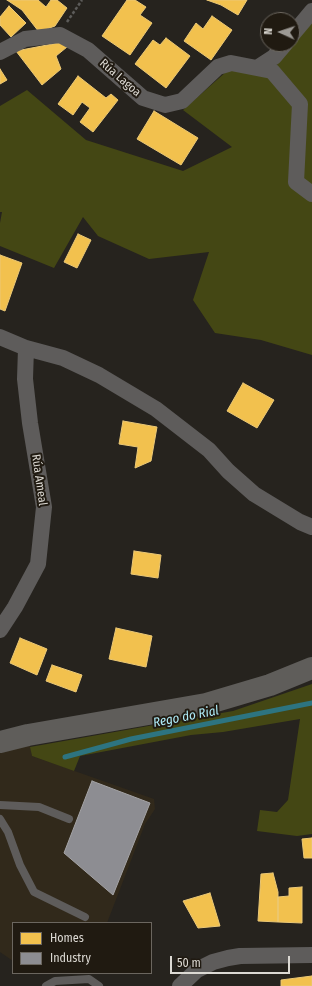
<!DOCTYPE html>
<html>
<head>
<meta charset="utf-8">
<style>
	body { margin:0 }
	#map { position:relative; width:312px; height:986px; overflow:hidden; background:#26231e; font-family:"Fira Sans Condensed",sans-serif }
	canvas { display:block }
	.legend { position:absolute; left:12px; top:922px; width:140px; height:52px; box-sizing:border-box; background:#201a11; border:1px solid #6b665f; margin:0; padding:5px 7px; list-style:none; font-size:12px; color:#dcd9d3 }
	.legend li { display:flex; align-items:center; gap:8px; height:20px }
	.legend b { width:20px; border:1px solid #6b665f }
	.north { position:absolute; left:260px; top:12px; width:40px; height:40px; box-sizing:border-box; background:#201a11; border:1px solid #6b665f; border-radius:50%; rotate:273deg; font-size:11px; font-weight:700; line-height:16px; text-align:center; color:#dcd9d3 }
	.north::after { content:''; display:block; margin:auto; width:14px; height:18px; background:#9c9994; clip-path:polygon(50% 0,100% 100%,50% 72%,0 100%) }
	.scale { position:absolute; left:170px; top:956px; width:120px; height:18px; box-sizing:border-box; border:2px solid #dcd9d3; border-top:0; padding-left:5px; font-size:12px; line-height:14px; white-space:nowrap; color:#dcd9d3; -webkit-text-stroke:3px #201a11; paint-order:stroke }
</style>
</head>
<body>
<div id="map">
<canvas width="312" height="986"></canvas>
<ul class="legend">
<li><b style="height:11px;background:#f2c14e"></b>Homes</li>
<li><b style="height:11px;background:#8d8d92"></b>Industry</li>
</ul>
<div class="north">N</div>
<div class="scale">50 m</div>
</div>
<script>
const c = document.querySelector('canvas').getContext('2d');
c.lineJoin = 'round';
function fill(path, color) {
  c.fillStyle = color;
  c.fill(path, 'evenodd');
}
function toPath(rows) {
  const path = new Path2D();
  for (const r of rows) {
    path.moveTo(r[0], r[1]);
    for (let i = 2; i < r.length; i += 2) path.lineTo(r[i], r[i + 1]);
  }
  return path;
}
function stroke(path, color, width, dash) {
  c.strokeStyle = color;
  c.lineWidth = width;
  c.lineCap = dash ? 'butt' : 'round';
  c.setLineDash(dash || []);
  c.stroke(path);
}
function write(font, color, halo, rows, align = 'center') {
  c.font = font + ' "Fira Sans Condensed",sans-serif';
  c.lineWidth = 4;
  c.setLineDash([]);
  c.textBaseline = 'middle';
  c.strokeStyle = halo;
  c.fillStyle = color;
  for (const [text, x, y, turn = 0] of rows) {
    c.save();
    c.translate(x, y);
    c.rotate((+turn || 0) * Math.PI / 180);
    c.textAlign = isNaN(turn) ? turn : align;
    if (halo) c.strokeText(text, 0, 0);
    c.fillText(text, 0, 0);
    c.restore();
  }
}
fill(toPath([
	[28,735,32,756,154,799,155,809,145,824,107,923,13,923,13,961,0,952,0,743]
]), '#31291b');
fill(toPath([
	[312,20,312,355,261,340,215,333,193,300,209,252,149,259,98,236,83,217,54,268,0,246,0,223,2,212,0,212,0,106,27,90,86,140,183,171,232,147,183,110,227,71,272,71],
	[312,684,312,834,297,836,257,831,260,810,277,812,288,800,300,719,223,732,191,735,80,756,74,771,32,756,30,747,233,711]
]), '#444714');
const homes = toPath([
	[7,0,38,0,46,7,51,0,57,0,67,8,55,26,39,32,22,10,7,0],
	[127,0,135,0,146,7,140,15,152,23,130,55,102,36,127,0],
	[207,0,247,0,238,15,221,5,207,0],
	[9,6,26,23,11,37,0,25,0,17,9,6],
	[212,16,232,30,211,60,184,41,196,23,203,29,212,16],
	[166,38,190,56,166,88,135,64,153,40,160,45,166,38],
	[63,42,67,47,56,56,61,69,42,85,16,51,63,42],
	[0,69,7,80,0,84,0,69],
	[78,76,106,98,111,94,118,100,93,132,80,122,90,108,82,102,73,115,58,104,78,76],
	[154,111,198,138,181,165,137,139,154,111],
	[78,234,91,240,77,268,64,262,78,234],
	[0,255,22,263,5,311,0,309,0,255],
	[243,383,274,400,257,428,227,411,243,383],
	[123,421,157,427,151,461,135,468,138,447,119,444,123,421],
	[134,551,161,555,158,578,131,574,134,551],
	[116,628,152,636,146,667,109,659,116,628],
	[20,638,47,649,37,675,10,663,20,638],
	[52,665,82,675,76,692,46,681,52,665],
	[312,838,312,858,304,858,302,839,312,838],
	[273,873,278,892,278,922,258,921,261,874,273,873],
	[302,887,302,923,278,922,278,897,289,896,289,888,302,887],
	[210,893,220,926,198,928,183,901,210,893],
	[312,976,312,986,281,986,281,980,312,976]
]);
fill(homes, '#f2c14e');
stroke(homes, '#ebc876', 1);
const industry = toPath([
	[92,781,150,803,113,895,64,853,92,781]
]);
fill(industry, '#8d8d92');
stroke(industry, '#a5a4a6', 1);
stroke(toPath([
	[65,757,131,739,312,703]
]), '#2d7480', 5);
stroke(toPath([
	[67,22,82,0]
]), '#5d5c5a', 2.5, [3, 2]);
stroke(toPath([
	[0,805,39,807,69,819],
	[0,819,8,832,20,865,34,892,85,917],
	[46,986,55,981,89,979,99,986]
]), '#5e5c5b', 8);
stroke(toPath([
	[292,35,312,11],
	[0,52,25,39,60,35,88,50,143,98,165,105,182,101,218,67,231,63,272,71,300,104,296,182,312,194],
	[257,68,274,57,285,44],
	[0,337,26,348,25,379,30,423,44,507,38,564,15,607,0,630],
	[26,348,63,358,99,375,156,409,209,450,228,471,254,494,300,522,312,527],
	[180,986,197,970,213,962,228,958,240,956,312,955]
]), '#5e5c5b', 16);
stroke(toPath([
	[0,742,28,735,206,704,270,685,312,668]
]), '#5f5d5a', 22);
write('12px', '#dcd9d3', '#201a11', [
	["Rúa Lagoa",120,78,41],
	["Rúa Ameal",39,480,82]
]);
write('italic 13px', '#afecf9', '#201a11', [
	["Rego do Rial",186,717,-11]
]);
</script>
</body>
</html>
